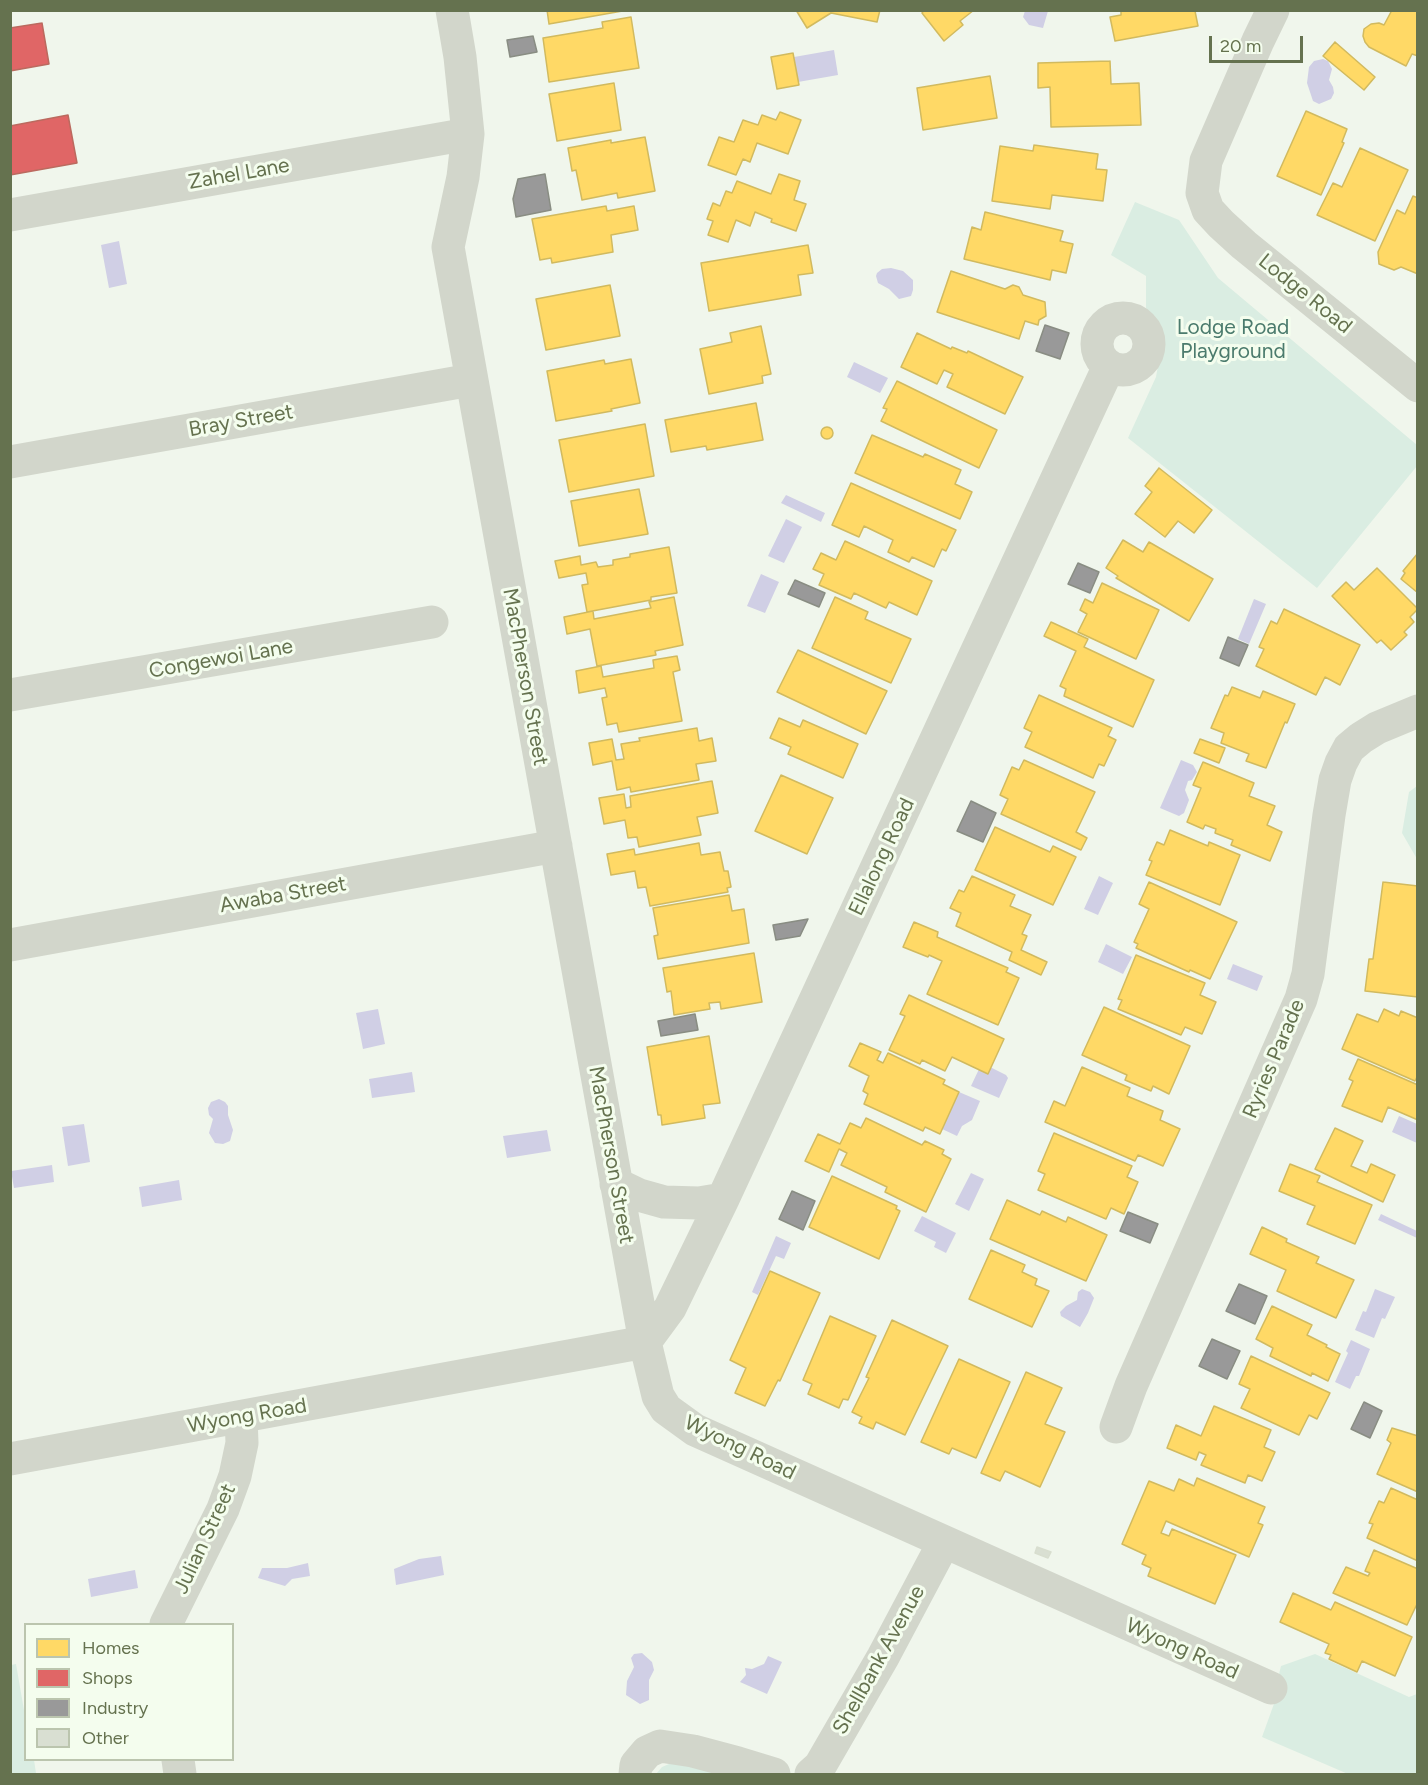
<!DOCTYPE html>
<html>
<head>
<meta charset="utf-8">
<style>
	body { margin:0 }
	#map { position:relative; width:1428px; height:1785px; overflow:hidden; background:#f0f6ec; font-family:Figtree,sans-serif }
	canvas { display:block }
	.frame { position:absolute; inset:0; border:12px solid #65724f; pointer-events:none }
	.legend { position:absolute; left:24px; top:1623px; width:210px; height:138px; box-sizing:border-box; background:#f4fdee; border:2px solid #bbc5ae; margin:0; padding:8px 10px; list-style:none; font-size:18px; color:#65724f }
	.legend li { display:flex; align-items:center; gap:12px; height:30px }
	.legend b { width:30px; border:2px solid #bbc5ae }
	.scale { position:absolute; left:1209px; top:36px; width:94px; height:27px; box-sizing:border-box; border:3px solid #65724f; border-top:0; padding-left:8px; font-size:18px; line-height:21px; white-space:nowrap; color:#65724f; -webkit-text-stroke:4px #f4fdee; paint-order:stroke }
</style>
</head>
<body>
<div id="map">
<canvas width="1428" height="1785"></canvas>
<div class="frame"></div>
<ul class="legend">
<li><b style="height:16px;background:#ffd966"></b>Homes</li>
<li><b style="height:16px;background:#e06666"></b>Shops</li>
<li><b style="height:16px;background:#999"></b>Industry</li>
<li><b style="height:16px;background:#d9dfd2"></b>Other</li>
</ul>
<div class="scale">20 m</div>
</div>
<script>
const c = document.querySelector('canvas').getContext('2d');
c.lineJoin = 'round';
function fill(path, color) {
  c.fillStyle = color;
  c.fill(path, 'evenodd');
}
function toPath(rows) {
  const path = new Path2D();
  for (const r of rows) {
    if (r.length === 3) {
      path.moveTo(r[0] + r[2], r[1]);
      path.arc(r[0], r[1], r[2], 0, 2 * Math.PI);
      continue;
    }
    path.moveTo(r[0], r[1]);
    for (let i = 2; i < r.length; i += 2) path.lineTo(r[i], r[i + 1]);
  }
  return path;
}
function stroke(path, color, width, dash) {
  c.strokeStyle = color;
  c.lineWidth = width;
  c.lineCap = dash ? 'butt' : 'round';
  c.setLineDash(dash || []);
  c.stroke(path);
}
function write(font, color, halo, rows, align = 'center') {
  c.font = font + ' Figtree,sans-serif';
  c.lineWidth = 6;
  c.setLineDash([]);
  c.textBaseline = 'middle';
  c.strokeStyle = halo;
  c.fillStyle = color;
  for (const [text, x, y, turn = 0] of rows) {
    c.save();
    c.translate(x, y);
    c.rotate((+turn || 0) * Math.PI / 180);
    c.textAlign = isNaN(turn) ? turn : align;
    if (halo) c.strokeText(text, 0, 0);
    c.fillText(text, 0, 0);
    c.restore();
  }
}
fill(toPath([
	[1135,202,1179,220,1218,278,1417,445,1417,466,1317,588,1128,438,1156,377,1163,337,1146,308,1146,276,1111,255],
	[1417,786,1417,859,1402,833,1409,792],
	[1315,1654,1409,1697,1417,1694,1417,1774,1348,1774,1262,1737,1275,1701,1275,1690,1281,1666],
	[16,1664,25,1716,26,1760,34,1760,36,1773,29,1774,11,1774,11,1665],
	[676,1761,721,1774,656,1774,662,1767]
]), '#daede2');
fill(toPath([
	[1025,11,1048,11,1043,28,1029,25,1023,17],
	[834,50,838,75,798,82,794,57],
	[1323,59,1328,61,1332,69,1329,80,1333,87,1334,93,1331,99,1319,104,1313,101,1307,83,1309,67,1314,61],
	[119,241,127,284,109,288,101,245],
	[891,268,903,271,913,280,913,290,911,296,899,299,889,289,878,283,876,276,877,273,882,269],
	[854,362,888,378,880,393,847,377],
	[786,495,825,513,821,522,781,503],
	[786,519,802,527,784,563,768,556],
	[761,574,779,582,765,613,747,606],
	[1254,599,1266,604,1249,644,1238,639],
	[1181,760,1193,765,1197,772,1192,780,1188,781,1185,790,1189,800,1184,813,1179,816,1160,808],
	[1099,876,1113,883,1098,915,1084,909],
	[1106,944,1132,957,1123,974,1098,962],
	[1233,964,1263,976,1257,991,1227,979],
	[378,1009,385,1044,363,1049,356,1013],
	[980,1067,990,1067,1006,1075,1008,1078,999,1098,971,1086],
	[412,1072,415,1092,372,1098,369,1079],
	[959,1092,980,1101,972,1120,962,1126,957,1136,942,1129],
	[219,1099,225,1102,228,1106,228,1115,233,1130,230,1141,223,1144,215,1143,209,1133,213,1119,209,1115,208,1108,211,1102],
	[1399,1116,1417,1124,1417,1143,1392,1132],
	[84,1124,90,1162,68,1166,62,1127],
	[547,1130,551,1151,507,1158,503,1136],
	[52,1165,54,1182,14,1188,11,1171],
	[971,1173,984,1179,969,1211,955,1204],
	[179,1180,182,1200,142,1207,139,1187],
	[1381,1214,1417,1231,1417,1238,1378,1220],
	[922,1216,956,1233,946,1253,934,1247,936,1242,914,1231],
	[776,1236,791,1243,784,1259,776,1256,758,1295,752,1292],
	[1082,1289,1090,1292,1094,1298,1088,1313,1080,1327,1061,1316,1060,1312,1066,1306,1077,1300,1078,1292],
	[1375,1289,1395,1297,1385,1319,1382,1318,1374,1338,1355,1330,1363,1311,1366,1312],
	[1351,1340,1370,1349,1359,1376,1356,1376,1350,1389,1335,1382,1348,1353,1346,1351],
	[441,1556,444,1575,396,1585,394,1569,419,1559],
	[308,1563,310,1576,292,1579,285,1586,258,1578,262,1568,287,1568],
	[135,1570,138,1588,91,1597,88,1579],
	[642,1653,652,1662,654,1670,649,1680,649,1700,640,1704,626,1695,627,1681,634,1667,631,1658,634,1654],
	[768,1656,782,1662,767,1694,740,1682,746,1675,745,1668,752,1669,764,1664]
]), '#d0cfe5');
const homes = toPath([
	[547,10,628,10,549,24,547,10],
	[796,10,880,10,877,22,831,13,807,28,796,10],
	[924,10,974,10,960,21,963,25,944,41,922,13,924,10],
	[1121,10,1197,10,1195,11,1198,26,1115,41,1110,17,1121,15,1121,10],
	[1392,10,1418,10,1418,56,1412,54,1406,66,1369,47,1365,42,1363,36,1364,29,1371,24,1379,23,1384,25,1392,10],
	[631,17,639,68,549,82,543,38,603,28,602,22,631,17],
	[1335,42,1375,77,1364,90,1323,56,1335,42],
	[793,53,799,85,777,89,771,57,793,53],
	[1110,61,1111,84,1139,83,1141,125,1051,127,1050,87,1038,88,1038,63,1110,61],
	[990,76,997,118,923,130,917,88,990,76],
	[614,83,621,130,557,141,549,94,614,83],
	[1306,111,1347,129,1342,142,1344,143,1321,195,1277,176,1306,111],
	[780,112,801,120,788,154,757,143,750,162,743,159,736,175,708,165,719,137,734,142,743,120,758,125,762,115,776,120,780,112],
	[645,137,655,191,618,198,617,193,582,200,576,170,572,171,568,148,611,140,611,143,645,137],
	[1034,145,1098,154,1096,169,1107,170,1103,201,1052,195,1050,209,992,201,1000,146,1033,151,1034,145],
	[1360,148,1408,170,1375,241,1317,215,1333,183,1342,187,1360,148],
	[779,174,800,181,794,200,806,204,796,231,771,222,772,219,755,212,750,226,736,220,728,242,708,235,713,221,707,219,713,203,720,206,726,191,732,193,737,181,771,194,779,174],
	[1413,196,1418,198,1418,274,1401,267,1394,270,1379,264,1378,252,1397,210,1405,214,1413,196],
	[606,206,607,211,634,206,638,230,611,235,613,252,552,263,551,258,540,260,532,219,606,206],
	[985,212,1063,231,1060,241,1073,244,1066,273,1052,270,1050,280,964,259,972,227,981,230,985,212],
	[808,245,813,273,798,275,801,295,709,311,701,263,808,245],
	[951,271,1005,289,1013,285,1019,287,1023,295,1045,302,1046,316,1039,320,1038,325,1025,321,1019,339,937,312,951,271],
	[610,285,620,336,546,350,536,299,610,285],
	[761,326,771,374,762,376,763,383,709,394,700,349,732,342,730,333,761,326],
	[917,333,951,349,952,347,967,353,968,351,1023,377,1005,414,947,387,953,374,944,370,937,384,901,367,917,333],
	[631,359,640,403,611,409,612,411,556,421,547,371,604,360,605,364,631,359],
	[897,381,997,430,979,468,881,421,887,409,883,408,897,381],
	[756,403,763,440,707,450,706,446,671,452,665,420,756,403],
	[645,424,654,476,569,492,559,440,645,424],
	[827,433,6],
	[872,435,923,457,925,454,961,470,955,484,972,492,960,519,855,473,872,435],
	[1159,468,1212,510,1194,533,1178,521,1165,537,1135,514,1152,492,1145,486,1159,468],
	[851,483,956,530,946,551,942,549,934,567,912,557,909,562,888,552,893,540,864,526,859,537,832,525,851,483],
	[639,489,648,534,579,546,571,501,639,489],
	[1123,540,1143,552,1149,542,1213,579,1189,621,1116,578,1118,576,1106,568,1123,540],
	[845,541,932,581,917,615,889,602,886,608,854,593,851,599,819,585,824,574,813,569,821,553,836,560,845,541],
	[669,547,677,593,651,597,651,600,587,612,582,585,588,584,586,573,559,578,555,561,580,556,581,565,596,562,598,567,613,565,613,560,630,557,630,554,669,547],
	[1418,553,1418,593,1401,579,1405,573,1403,571,1418,553],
	[1377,568,1418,609,1410,617,1414,622,1404,632,1407,635,1391,650,1381,640,1377,643,1332,596,1346,582,1354,590,1377,568],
	[1102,583,1159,610,1136,659,1078,632,1087,614,1080,610,1085,599,1093,603,1102,583],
	[674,597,683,645,655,651,656,655,597,666,590,629,567,634,564,617,593,611,594,619,651,608,649,602,674,597],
	[835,597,868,612,865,619,911,639,891,683,812,648,835,597],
	[1284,609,1360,645,1340,685,1325,677,1316,695,1256,666,1264,649,1259,647,1271,621,1277,624,1284,609],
	[1051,622,1088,639,1084,647,1154,680,1133,727,1064,696,1066,689,1060,686,1076,651,1044,636,1051,622],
	[798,650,887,691,866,734,777,692,798,650],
	[677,656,680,670,673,672,682,721,619,732,617,723,607,725,602,698,607,697,605,688,579,693,576,671,601,666,603,677,654,668,653,660,677,656],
	[1232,687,1260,698,1263,691,1295,704,1287,723,1285,722,1266,768,1246,761,1249,754,1221,743,1224,733,1211,728,1225,695,1228,696,1232,687],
	[1039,695,1112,728,1108,736,1116,740,1104,766,1099,764,1093,778,1025,747,1032,732,1024,728,1039,695],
	[779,718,800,727,803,720,858,744,843,778,788,754,791,747,770,738,779,718],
	[697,728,699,741,712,738,716,761,696,764,699,780,631,792,630,787,617,790,612,761,593,765,589,743,612,739,616,760,624,759,621,744,640,741,639,738,697,728],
	[1200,739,1225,748,1219,763,1194,753,1200,739],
	[1024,760,1095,792,1076,832,1087,838,1081,850,1001,814,1008,799,1000,795,1012,767,1019,770,1024,760],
	[1203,762,1254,783,1249,796,1275,806,1267,825,1282,832,1270,861,1231,845,1233,840,1215,833,1216,829,1205,825,1203,829,1187,822,1201,788,1193,785,1203,762],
	[781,775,833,798,807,854,755,831,781,775],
	[712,781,718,813,697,817,701,835,639,847,637,837,628,838,625,820,604,824,599,798,624,794,626,808,631,807,630,796,712,781],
	[995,827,1050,852,1053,846,1076,857,1053,905,975,870,995,827],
	[1170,830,1208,846,1209,842,1240,855,1220,905,1146,875,1152,861,1149,860,1157,842,1164,845,1170,830],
	[699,843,701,855,720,852,724,871,728,871,731,887,727,888,728,892,650,906,646,887,638,888,635,871,611,875,607,854,634,849,635,855,699,843],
	[972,876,1015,895,1010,906,1031,915,1022,934,1027,936,1021,950,1047,962,1041,975,1009,960,1012,952,956,926,961,913,950,908,959,890,964,892,972,876],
	[1149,882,1237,922,1210,979,1190,970,1189,972,1136,948,1138,944,1134,942,1149,909,1139,904,1149,882],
	[1383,882,1418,886,1418,997,1365,991,1369,959,1373,959,1383,882],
	[729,895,732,911,744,909,749,943,658,959,654,936,658,935,653,908,729,895],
	[914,922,938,932,937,937,1008,968,1006,972,1019,978,998,1025,927,994,942,961,929,955,928,957,903,947,914,922],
	[754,953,762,1002,721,1009,720,1002,709,1003,710,1009,674,1015,671,991,667,992,663,968,754,953],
	[1136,955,1205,983,1200,995,1216,1002,1202,1034,1185,1027,1181,1035,1118,1009,1122,1000,1118,999,1136,955],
	[909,995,1004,1039,988,1074,952,1057,945,1071,922,1060,920,1064,889,1050,905,1016,900,1014,909,995],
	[1104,1007,1190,1046,1169,1094,1153,1086,1151,1091,1125,1080,1127,1075,1082,1055,1104,1007],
	[1384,1009,1399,1016,1401,1011,1418,1018,1418,1075,1415,1081,1342,1049,1357,1014,1378,1022,1384,1009],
	[709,1036,720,1103,703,1105,705,1118,662,1125,661,1115,658,1115,647,1047,709,1036],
	[860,1043,881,1052,877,1060,883,1063,888,1053,945,1080,943,1084,959,1092,940,1134,925,1127,923,1131,864,1104,868,1094,863,1091,869,1076,849,1066,860,1043],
	[1358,1059,1418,1085,1418,1120,1388,1107,1382,1122,1342,1106,1353,1081,1349,1079,1358,1059],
	[1082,1067,1130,1088,1127,1096,1163,1111,1160,1120,1180,1129,1163,1166,1138,1155,1135,1161,1045,1122,1054,1101,1065,1106,1082,1067],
	[866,1118,922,1145,925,1141,944,1150,942,1154,951,1159,926,1212,885,1192,887,1187,841,1165,847,1153,839,1149,829,1172,805,1161,818,1134,840,1144,850,1123,861,1128,866,1118],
	[1335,1128,1363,1141,1351,1166,1367,1173,1371,1164,1395,1175,1383,1202,1315,1169,1335,1128],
	[1054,1133,1132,1166,1127,1177,1138,1182,1124,1214,1111,1208,1106,1219,1038,1190,1045,1174,1038,1171,1054,1133],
	[1290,1164,1320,1176,1317,1182,1372,1205,1355,1244,1307,1224,1315,1206,1279,1191,1290,1164],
	[832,1176,897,1206,896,1209,900,1211,879,1259,809,1227,832,1176],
	[1007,1200,1040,1215,1042,1211,1066,1222,1068,1217,1107,1235,1086,1281,990,1239,1007,1200],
	[1262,1227,1287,1239,1286,1242,1319,1257,1316,1263,1354,1280,1336,1318,1277,1291,1286,1270,1250,1254,1262,1227],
	[991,1250,1025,1265,1022,1272,1037,1279,1035,1285,1049,1291,1032,1327,969,1299,991,1250],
	[770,1271,820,1293,780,1381,778,1380,765,1406,735,1393,746,1368,730,1360,770,1271],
	[1272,1306,1312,1325,1307,1335,1327,1345,1326,1347,1340,1354,1328,1381,1312,1373,1311,1376,1270,1356,1273,1348,1256,1339,1272,1306],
	[830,1316,876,1336,848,1400,843,1399,839,1408,808,1394,812,1384,803,1380,830,1316],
	[892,1320,948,1346,905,1435,876,1422,873,1429,859,1423,862,1417,852,1412,869,1378,866,1377,892,1320],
	[1251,1356,1330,1393,1317,1419,1309,1415,1299,1435,1241,1408,1250,1389,1239,1384,1251,1356],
	[959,1359,1010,1382,976,1458,952,1448,949,1454,921,1442,959,1359],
	[1026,1372,1062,1388,1045,1424,1065,1432,1040,1487,1005,1471,1000,1481,981,1473,1026,1372],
	[1214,1406,1271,1430,1264,1447,1275,1452,1262,1481,1248,1475,1245,1483,1201,1465,1206,1455,1199,1452,1196,1460,1167,1448,1176,1425,1201,1436,1214,1406],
	[1392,1428,1418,1436,1418,1492,1377,1474,1391,1443,1387,1440,1392,1428],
	[1197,1478,1265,1507,1258,1523,1263,1525,1249,1557,1166,1521,1161,1533,1169,1536,1172,1529,1236,1555,1215,1604,1148,1576,1151,1568,1142,1564,1146,1555,1122,1544,1149,1481,1174,1491,1179,1479,1194,1486,1197,1478],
	[1391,1488,1418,1500,1418,1561,1367,1538,1373,1524,1369,1523,1379,1501,1384,1503,1391,1488],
	[1374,1550,1418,1569,1418,1602,1407,1625,1333,1593,1346,1567,1368,1576,1370,1573,1365,1571,1374,1550],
	[1293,1593,1331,1610,1335,1602,1412,1637,1395,1676,1362,1661,1357,1672,1329,1659,1331,1655,1325,1653,1329,1644,1280,1622,1293,1593]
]);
fill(homes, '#ffd966');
stroke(homes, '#d1ba5f', 1.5);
const shops = toPath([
	[42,23,49,64,10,71,10,28,42,23],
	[68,115,77,163,10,175,10,126,68,115]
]);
fill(shops, '#e06666');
stroke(shops, '#bb6a5f', 1.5);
const industry = toPath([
	[533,36,537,52,510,57,507,40,533,36],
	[545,174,551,210,516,217,513,199,518,179,545,174],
	[1045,325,1069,333,1060,359,1036,351,1045,325],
	[1078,563,1099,572,1090,593,1068,584,1078,563],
	[795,580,825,593,819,607,788,594,795,580],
	[1228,637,1248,645,1239,666,1220,658,1228,637],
	[971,801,996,813,983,842,957,831,971,801],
	[808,919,800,936,776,940,773,925,808,919],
	[695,1014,698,1030,661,1036,658,1021,695,1014],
	[792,1191,815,1201,803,1230,779,1219,792,1191],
	[1128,1212,1158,1224,1150,1243,1120,1231,1128,1212],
	[1239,1284,1267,1296,1255,1324,1226,1311,1239,1284],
	[1212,1339,1240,1351,1227,1379,1199,1366,1212,1339],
	[1364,1402,1382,1411,1370,1438,1351,1429,1364,1402]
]);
fill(industry, '#999');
stroke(industry, '#898d83', 1.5);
const building = toPath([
	[1037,1547,1051,1552,1048,1558,1035,1553,1037,1547]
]);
fill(building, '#d9dfd2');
stroke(building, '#d8decf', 1.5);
stroke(toPath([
	[452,10,460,57,468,134,463,177,448,247,645,1342,658,1396,666,1409,695,1430,1271,1688],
	[1273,10,1258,41,1206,161,1202,193,1208,210,1221,224,1244,245,1418,386],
	[10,215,468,134],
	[1123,344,26],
	[10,462,471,380],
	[10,695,432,622],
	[10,945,556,846],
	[616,1184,639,1195,664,1202,699,1203,723,1199],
	[645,1342,670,1308,723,1199,1109,366],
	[1116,1427,1131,1386,1301,999,1308,974,1329,815,1335,780,1341,763,1349,748,1361,738,1377,728,1418,711],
	[10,1459,645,1342],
	[166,1624,223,1509,235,1476,242,1443,241,1417],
	[178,1760,180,1774],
	[635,1774,636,1765,647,1752,660,1746,693,1751,738,1763,774,1774],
	[811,1774,820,1766,883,1657,944,1542]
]), '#d2d6cb', 33);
write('21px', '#65724f', '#f4fdee', [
	["Zahel Lane",239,174,-10],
	["Lodge Road",1305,294,39],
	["Bray Street",241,421,-10],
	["Congewoi Lane",221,659,-10],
	["MacPherson Street",525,677,80],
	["Ellalong Road",882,857,-65],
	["Awaba Street",283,895,-10],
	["Ryries Parade",1274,1059,-67],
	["MacPherson Street",611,1155,80],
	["Wyong Road",247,1416,-10],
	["Wyong Road",740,1448,26],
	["Julian Street",205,1539,-65],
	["Wyong Road",1182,1649,24],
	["Shellbank Avenue",879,1660,-61]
]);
write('21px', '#4b7b6d', '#f4fdee', [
	["Lodge Road",1233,328],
	["Playground",1233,352]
]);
</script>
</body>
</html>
